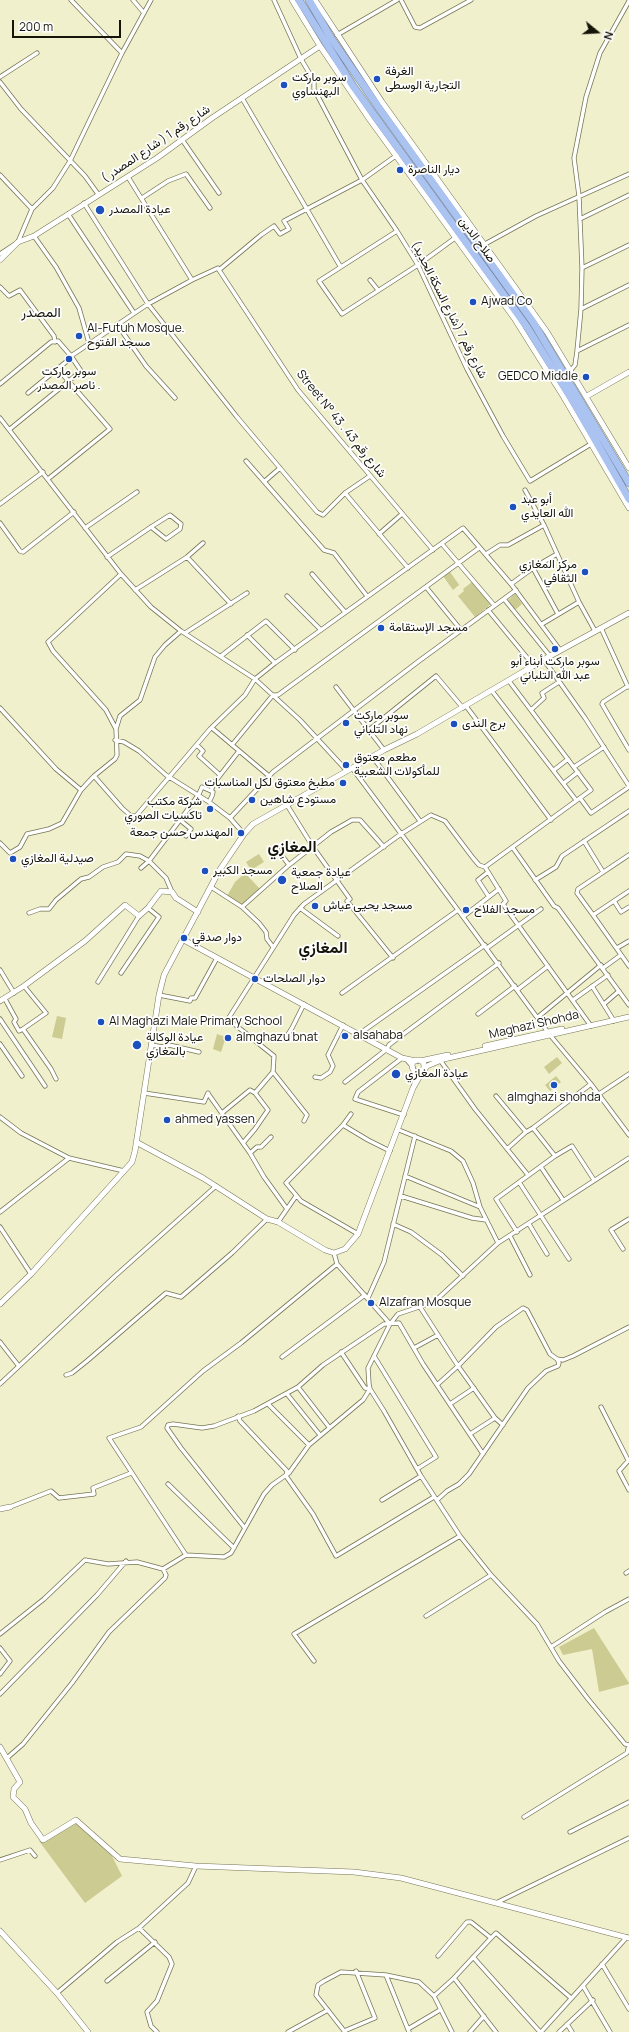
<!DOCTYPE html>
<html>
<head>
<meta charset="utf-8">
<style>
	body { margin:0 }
	#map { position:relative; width:629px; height:2032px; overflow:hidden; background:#f1f0cd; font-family:Manrope,sans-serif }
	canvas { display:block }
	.north { position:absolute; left:577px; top:12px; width:40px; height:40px; -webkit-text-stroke:3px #fff; paint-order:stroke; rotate:108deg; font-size:11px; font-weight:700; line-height:16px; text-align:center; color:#151408 }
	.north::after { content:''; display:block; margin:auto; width:14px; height:18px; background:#151408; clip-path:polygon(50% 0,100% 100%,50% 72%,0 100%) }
	.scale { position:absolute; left:12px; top:20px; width:109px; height:18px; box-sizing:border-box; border:2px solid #151408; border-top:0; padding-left:5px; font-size:12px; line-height:14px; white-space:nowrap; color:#151408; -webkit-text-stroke:3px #fff; paint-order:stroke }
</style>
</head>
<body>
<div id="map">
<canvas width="629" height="2032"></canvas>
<div class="north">N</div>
<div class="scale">200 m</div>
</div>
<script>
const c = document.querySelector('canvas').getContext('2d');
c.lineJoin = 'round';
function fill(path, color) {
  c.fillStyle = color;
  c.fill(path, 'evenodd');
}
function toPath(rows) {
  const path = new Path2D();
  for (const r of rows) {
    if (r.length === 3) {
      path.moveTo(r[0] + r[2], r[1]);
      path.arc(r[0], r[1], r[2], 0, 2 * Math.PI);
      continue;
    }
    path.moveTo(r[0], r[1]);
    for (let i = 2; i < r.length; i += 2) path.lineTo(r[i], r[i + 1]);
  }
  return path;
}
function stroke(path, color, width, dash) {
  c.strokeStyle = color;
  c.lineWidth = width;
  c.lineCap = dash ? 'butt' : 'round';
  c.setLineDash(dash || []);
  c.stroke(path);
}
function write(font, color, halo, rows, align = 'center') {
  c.font = font + ' Manrope,Vazirmatn,sans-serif';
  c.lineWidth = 3.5;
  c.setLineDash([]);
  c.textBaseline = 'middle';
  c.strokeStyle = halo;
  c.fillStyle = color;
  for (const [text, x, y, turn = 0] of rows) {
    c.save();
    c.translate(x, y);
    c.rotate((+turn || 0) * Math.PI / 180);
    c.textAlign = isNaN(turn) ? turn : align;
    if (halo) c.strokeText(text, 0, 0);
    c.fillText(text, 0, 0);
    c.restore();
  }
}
fill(toPath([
	[450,572,460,586,459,585,453,590,443,576],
	[472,582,491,604,475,617,458,596,464,591,463,589],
	[515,594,522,604,515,610,508,600],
	[259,854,264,862,251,870,246,862],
	[245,873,260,889,242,906,227,896,235,882],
	[57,1016,66,1018,62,1039,52,1037],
	[217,1034,226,1037,221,1052,213,1049],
	[557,1057,562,1063,549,1074,544,1067],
	[556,1076,561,1082,550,1091,545,1085],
	[594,1628,629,1683,629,1684,599,1692,592,1649,563,1655,559,1647],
	[78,1820,112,1856,122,1876,85,1903,39,1841]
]), '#cccb92');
const street = toPath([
	[71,0,122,53],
	[133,0,144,13],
	[274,0,301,59,314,81,314,89,362,180,397,231,418,265,467,369,503,436,530,481,591,444],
	[401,0,415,27,420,28,471,0],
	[337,35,397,0],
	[0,77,37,53],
	[0,82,21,109,85,176,98,194],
	[242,98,340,266],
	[183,141,219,193],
	[0,175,32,209],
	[128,177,192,280],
	[142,198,168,181,186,174,210,208],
	[84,203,148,304,237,417,317,512,323,515,345,493,370,476],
	[68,214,134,313],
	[580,219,629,195],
	[397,231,319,281,342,314,418,265,455,238],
	[34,236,56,267,79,308,89,343],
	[485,244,536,216,629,174],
	[0,254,18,242,32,209,53,188,70,161,122,53,151,0],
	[582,268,629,245],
	[219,270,298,390,433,550],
	[219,270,261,235,274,226,280,234,289,229,284,221,362,180,397,155],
	[370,280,378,290],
	[0,287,9,296,20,290,54,336,55,342],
	[581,309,629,285],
	[117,324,146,366,175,398],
	[577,351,629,325],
	[71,356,148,304,192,280,218,268,219,270],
	[571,370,575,365,577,351,581,309,582,268,579,196,574,158,586,97,600,53,629,1],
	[0,384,51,342,58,341,71,356,81,371,10,429],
	[28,393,72,357],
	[0,418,121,574,151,607,181,631,255,679,300,720,347,771],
	[246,461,324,550,334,553,367,596],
	[48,479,110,429,58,369],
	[265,481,280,468],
	[525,490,544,525,579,602,595,631],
	[345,493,408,568],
	[0,504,43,472],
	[0,523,20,551,23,552,74,512],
	[85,528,137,492],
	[379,534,402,514],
	[442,544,494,605],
	[486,554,500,545,508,545,544,525],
	[107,557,151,527,170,515,181,524,180,529,166,539,151,527],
	[187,557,231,604],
	[533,568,558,614],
	[312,574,345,612],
	[511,584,533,568,557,554],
	[426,587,461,630],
	[135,590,187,557,203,543],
	[287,596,321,630],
	[504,599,550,656],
	[488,610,534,666],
	[542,624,579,602],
	[601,628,628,687],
	[185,633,247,593],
	[247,635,275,663],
	[221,656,266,621,295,650],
	[544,660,585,718,629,786],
	[509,681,591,790,485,867,506,901,503,904,591,1026],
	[628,686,603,702,602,704,629,750],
	[336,687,384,750],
	[492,691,576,800],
	[466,706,551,820],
	[0,708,56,769,81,790],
	[531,710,544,698,542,693,559,682],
	[212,728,269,776],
	[116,729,106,710,53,651,48,642,121,574],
	[370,729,436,676,463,708],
	[115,740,124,742,139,751,166,775,209,802,230,818,244,834],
	[197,745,203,751,199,756,220,775],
	[232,745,273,695,278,695,479,548],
	[372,756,420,821],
	[574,767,604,747],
	[352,768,458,910],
	[554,770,568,759],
	[94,776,122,808,131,816,136,816,210,729,245,695,255,679,275,663,463,528,511,584,560,650],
	[564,783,578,772],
	[580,798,591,813,629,787],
	[209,802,212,796,213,792,211,791],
	[287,805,313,847,350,899,347,901,393,958],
	[230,818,273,772,419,661,516,590],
	[180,820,191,829,186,836],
	[584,841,603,872],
	[0,843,10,853,20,847,27,834,49,829,62,823,81,790,94,776,115,759,117,755,116,729,120,716,140,700,155,657,165,645,181,631],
	[513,848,554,906,558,908,629,1005],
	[277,849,289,865],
	[488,872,478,880,489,897],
	[535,880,556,867,562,856,629,811],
	[211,887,242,907,259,923,266,932,267,939,273,947],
	[629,891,593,915,629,966],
	[172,892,166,878,149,861,180,820,199,794,202,787,211,791,214,783,239,751],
	[614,901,621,912,629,907],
	[242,907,289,865,331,832,352,820,360,820,384,847],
	[300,908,338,936],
	[29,913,40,909,49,909,56,900,81,879,89,877,103,867,118,862,126,854,140,856,149,861,141,868],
	[593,915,577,893,578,889,629,855],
	[464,916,499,889],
	[487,948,541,909],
	[617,948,629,941],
	[603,968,621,955],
	[0,970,14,993],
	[121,973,159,917,148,908],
	[98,982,139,916],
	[592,986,614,1021],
	[517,990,548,966],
	[342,993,458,910,550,1035,591,1084,629,1135],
	[159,995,190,1001,191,998,195,998,217,958],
	[5,999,16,1019,14,1022,19,1031,23,1029,51,1069,56,1079],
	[573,1000,608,975],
	[604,1004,619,991],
	[478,1014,515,986],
	[538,1017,601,965],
	[0,1019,45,1086],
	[23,1029,46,1013,24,986],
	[359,1034,485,945],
	[285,1039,292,1028,304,1004],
	[0,1044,22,1076],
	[151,1045,163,1047,169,1045,199,1052],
	[402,1058,358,1092,355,1099,404,1115],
	[406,1059,413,1067],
	[440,1060,475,1109,528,1175],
	[315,1077,321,1078,330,1072,333,1066,328,1055,343,1025],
	[345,1082,387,1049,389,1045,398,1038,499,963],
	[414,1086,415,1071],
	[144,1093,204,1102,208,1093,209,1095,250,1153,264,1177,287,1209,278,1222],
	[599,1094,629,1074],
	[496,1096,526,1132],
	[222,1113,250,1090,255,1093,273,1072],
	[351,1114,343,1125,286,1183,301,1201,358,1234],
	[0,1117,21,1133,69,1158,124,1171],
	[304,1121,307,1115,273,1072,274,1056,228,1019,294,915,304,904,401,834,431,815,445,821,473,858,479,865,485,867],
	[343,1125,368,1140,390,1151],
	[533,1128,555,1156],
	[399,1130,451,1151,463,1161,473,1183,480,1207,498,1243],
	[243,1143,255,1129,268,1110,255,1093],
	[507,1149,526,1132,533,1128,591,1084],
	[250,1153,257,1147,261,1147,271,1137],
	[541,1167,563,1200],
	[405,1176,480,1207],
	[519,1182,569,1259],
	[401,1196,472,1218,486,1220],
	[287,1209,296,1196],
	[0,1212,69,1158],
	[393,1224,411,1232,442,1255,463,1276],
	[529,1224,547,1254],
	[0,1227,31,1274],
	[517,1232,496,1199,555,1156,572,1146,594,1180],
	[510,1236,530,1275],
	[623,1249,611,1230,629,1219],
	[334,1253,337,1264,390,1324,368,1368,369,1384,370,1389,384,1411,421,1476,460,1536,491,1575,537,1624,559,1661,588,1699,625,1744,629,1745],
	[368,1298,384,1262,415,1136],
	[420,1307,458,1366,495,1418,503,1425],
	[390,1324,398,1314,434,1302,498,1243,629,1158],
	[0,1342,18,1365],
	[414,1348,438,1335],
	[374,1356,436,1457,417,1469],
	[282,1357,365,1295],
	[66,1375,72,1373,87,1361,166,1293,181,1297,232,1253,267,1219],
	[0,1384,114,1277,216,1186],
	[438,1384,458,1366,496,1327,523,1308,527,1310,550,1354,557,1359,563,1360,573,1356,629,1327],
	[298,1387,329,1427],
	[287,1394,320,1435],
	[268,1404,309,1445],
	[450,1404,474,1388],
	[601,1407,628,1460],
	[238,1416,240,1421,287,1471,286,1476,313,1514,336,1556,434,1497],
	[470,1434,495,1418],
	[629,1460,619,1471,629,1490],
	[168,1484,234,1548],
	[382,1500,421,1476],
	[437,1500,447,1491,459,1484,469,1474,528,1388,546,1371,558,1366,559,1363,557,1359],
	[10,1507,51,1491,59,1498,94,1494,93,1488,131,1473],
	[244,1527,181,1448,167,1428,168,1425,173,1424,202,1428,214,1426,254,1411,298,1387,323,1365,384,1324,399,1323,423,1364,483,1454],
	[186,1555,109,1438,141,1427,203,1371,241,1343,337,1264],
	[626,1573,629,1571],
	[426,1616,491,1575],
	[0,1634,44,1599,85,1560,108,1564,137,1562,163,1569,186,1555,224,1557,231,1553,264,1494,272,1485,289,1473,309,1445,363,1400,370,1389,365,1388,341,1352],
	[551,1647,605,1612,629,1599],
	[0,1648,10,1661,0,1674],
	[314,1661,294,1634,460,1536],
	[0,1694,97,1595,126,1561],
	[7,1758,23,1744,72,1683,109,1632,165,1578,166,1575,163,1569],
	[524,1817,627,1753,629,1745],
	[570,1832,629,1802],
	[0,1860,30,1850,35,1856],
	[496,1903,629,1838],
	[139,1928,169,1957,172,1964,157,2001,147,2012,151,2026,157,2032],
	[438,1956,467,1922,471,1922,491,1938,496,1933,571,1998],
	[473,1957,540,2032],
	[602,1964,629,2009],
	[386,1975,409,2032],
	[454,1978,496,2032],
	[107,1981,155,1942],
	[583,1986,610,2032],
	[57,1993,117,1942,139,1928,188,1883,196,1866],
	[434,1996,452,2032],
	[567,2024,572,2032],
	[408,2029,440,2010],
	[344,2031,375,2018,356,1971],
	[288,2032,328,2010],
	[345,2032,316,1995,318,1985,324,1981,341,1972,386,1975,419,1982,434,1996,454,1978,491,1938],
	[470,2032,484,2016],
	[541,2032,627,1937],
	[559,2032,593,2000]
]);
const secondary = toPath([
	[292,0,320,46,370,120,514,318,563,396,629,508],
	[315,0,382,102,547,332,629,468],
	[0,260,18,242,34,236,157,158,212,118,320,46],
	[587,396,629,372],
	[182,939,402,1058,416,1061],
	[0,1001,24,986,85,941,125,905,139,916,148,908,161,891,172,892,176,898,198,912],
	[485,1046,562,1029],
	[418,1066,6],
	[420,1061,448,1055],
	[136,1142,203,1178,267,1219,278,1222,325,1250,334,1253,345,1249,358,1234,413,1088,421,1074,427,1066,444,1059,629,1017],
	[0,1304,31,1274,132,1162,135,1151,159,995,164,975,219,871,244,834,253,824,384,750,417,734,550,656,629,613],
	[0,1509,10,1507],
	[0,1747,20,1782,14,1789,13,1797,25,1809,31,1823,43,1840,76,1820,120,1859,196,1866,354,1872,401,1878,629,1938],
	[0,1931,57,1993,88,2032]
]);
const highway = toPath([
	[299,0,353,86,527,327,574,403,629,499],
	[309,0,331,38,379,108,533,322,629,483]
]);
stroke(street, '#767555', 5);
stroke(secondary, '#767555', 6);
stroke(highway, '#76869f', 8);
stroke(street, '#fff', 3.5);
stroke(secondary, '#fff', 5);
stroke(highway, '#aac3f1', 7);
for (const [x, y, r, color] of [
	[377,79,4,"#1b50bd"],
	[284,85,4,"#1b50bd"],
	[400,170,4,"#1b50bd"],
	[100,210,5,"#1b50bd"],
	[473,302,4,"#1b50bd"],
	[79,336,4,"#1b50bd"],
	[69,359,4,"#1b50bd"],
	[586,377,4,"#1b50bd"],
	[513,507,4,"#1b50bd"],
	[585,572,4,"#1b50bd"],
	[381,628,4,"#1b50bd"],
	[555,649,4,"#1b50bd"],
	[346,723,4,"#1b50bd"],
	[454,724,4,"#1b50bd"],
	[346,765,4,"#1b50bd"],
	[343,783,4,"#1b50bd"],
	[252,800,4,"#1b50bd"],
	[210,809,4,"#1b50bd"],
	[241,833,4,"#1b50bd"],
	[13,859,4,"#1b50bd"],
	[205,871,4,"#1b50bd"],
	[282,880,5,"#1b50bd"],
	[315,906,4,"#1b50bd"],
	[466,910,4,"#1b50bd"],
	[184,938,4,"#1b50bd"],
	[255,979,4,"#1b50bd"],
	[101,1022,4,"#1b50bd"],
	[345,1036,4,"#1b50bd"],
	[228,1038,4,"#1b50bd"],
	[137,1045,5,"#1b50bd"],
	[396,1074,5,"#1b50bd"],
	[554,1085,4,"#1b50bd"],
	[167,1120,4,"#1b50bd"],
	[371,1303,4,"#1b50bd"]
]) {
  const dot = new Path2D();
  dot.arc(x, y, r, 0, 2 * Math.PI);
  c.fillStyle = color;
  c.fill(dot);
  stroke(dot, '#fff', 1.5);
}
write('12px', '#151408', '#fff', [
	["الغرفة",385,72],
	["التجارية الوسطى",385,86],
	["سوبر ماركت",292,78],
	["البهنساوي",292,92],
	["ديار الناصرة",408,170],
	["عيادة المصدر",109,210],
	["Ajwad Co",481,302],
	["Al-Futuh Mosque.",87,329],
	["مسجد الفتوح",87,343],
	["سوبر ماركت",69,372,"center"],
	["ناصر المصدر .",69,386,"center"],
	["GEDCO Middle",578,377,"right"],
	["أبو عبد",521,500],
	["الله العايدي",521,514],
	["مركز المغازي",577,565,"right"],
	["الثقافي",577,579,"right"],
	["مسجد الإستقامة",389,628],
	["سوبر ماركت أبناء أبو",555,662,"center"],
	["عبد الله التلباني",555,676,"center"],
	["سوبر ماركت",354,716],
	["نهاد التلباني",354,730],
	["برج الندى",462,724],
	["مطعم معتوق",354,758],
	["للمأكولات الشعبية",354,772],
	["مطبخ معتوق لكل المناسبات",335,783,"right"],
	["مستودع شاهين",260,800],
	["شركة مكتب",202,802,"right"],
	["تاكسيات الصوري",202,816,"right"],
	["المهندس حسن جمعة",233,833,"right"],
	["صيدلية المغازي",21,859],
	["مسجد الكبير",213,871],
	["عيادة جمعية",291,873],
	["الصلاح",291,887],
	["مسجد يحيى عياش",323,906],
	["مسجد الفلاح",474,910],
	["دوار صدقي",192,938],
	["دوار الصلحات",263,979],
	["Al Maghazi Male Primary School",109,1022],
	["alsahaba",353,1036],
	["عيادة الوكالة",146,1038],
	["بالمغازي",146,1052],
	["almghazu bnat",236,1038],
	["عيادة المغازي",405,1074],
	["almghazi shohda",554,1098,"center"],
	["ahmed yassen",175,1120],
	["Alzafran Mosque",379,1303]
], 'left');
write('12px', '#151408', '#fff', [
	["شارع رقم 1 ( شارع المصدر )",156,144,-34],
	["صلاح الدين",477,240,54],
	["شارع رقم 7 (شارع السكة الحديد)",449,310,63],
	["Street N° 43 . شارع رقم 43",341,424,51],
	["Maghazi Shohda",534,1025,-13]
]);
write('14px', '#151408', '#fff', [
	["المصدر",41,313]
]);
write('bold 16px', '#151408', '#fff', [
	["المغازِي",292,848],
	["المغازي",323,949]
]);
</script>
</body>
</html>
